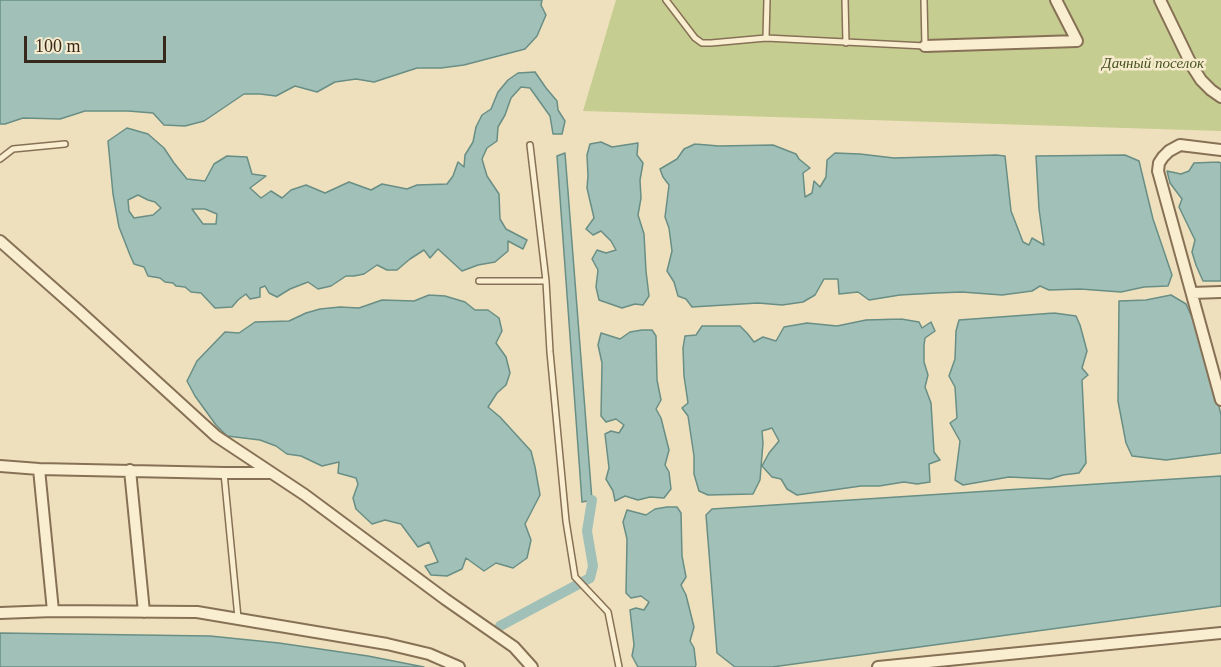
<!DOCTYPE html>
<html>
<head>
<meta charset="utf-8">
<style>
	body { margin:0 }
	#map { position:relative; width:1221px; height:667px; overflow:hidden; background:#efe0bd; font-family:Georgia,serif }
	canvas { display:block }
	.scale { position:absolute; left:24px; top:36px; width:142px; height:27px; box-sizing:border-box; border:3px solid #36281b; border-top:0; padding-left:8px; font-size:18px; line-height:21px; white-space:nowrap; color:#36281b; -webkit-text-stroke:4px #f6ebcd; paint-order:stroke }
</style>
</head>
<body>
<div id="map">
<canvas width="1221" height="667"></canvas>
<div class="scale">100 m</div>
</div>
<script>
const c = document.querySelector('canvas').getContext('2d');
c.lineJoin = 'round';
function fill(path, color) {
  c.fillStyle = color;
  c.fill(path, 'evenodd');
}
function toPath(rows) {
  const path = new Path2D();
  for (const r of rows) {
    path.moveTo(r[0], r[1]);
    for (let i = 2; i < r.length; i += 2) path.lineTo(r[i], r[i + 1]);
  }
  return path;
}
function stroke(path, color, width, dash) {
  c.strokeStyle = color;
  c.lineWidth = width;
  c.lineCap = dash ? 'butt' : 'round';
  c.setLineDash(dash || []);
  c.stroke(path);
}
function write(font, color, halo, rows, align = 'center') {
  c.font = font + ' Georgia,serif';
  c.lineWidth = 5;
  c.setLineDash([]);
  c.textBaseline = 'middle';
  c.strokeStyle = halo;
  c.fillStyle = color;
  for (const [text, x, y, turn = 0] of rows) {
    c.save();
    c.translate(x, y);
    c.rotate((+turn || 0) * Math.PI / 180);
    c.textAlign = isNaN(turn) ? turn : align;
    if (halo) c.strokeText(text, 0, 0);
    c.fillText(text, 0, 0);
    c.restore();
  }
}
fill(toPath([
	[616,0,1221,0,1221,131,583,111]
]), '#c6cd91');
const water = toPath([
	[0,0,542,0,541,5,546,15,537,36,525,49,464,65,441,68,417,68,374,82,356,79,335,82,317,92,295,86,276,96,260,94,244,94,204,121,185,126,164,125,153,113,128,111,85,111,60,119,23,118,5,124,0,124,0,0],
	[535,72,546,88,557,101,558,110,565,121,562,134,553,134,550,116,530,88,521,87,511,98,505,115,498,127,497,141,487,148,482,159,487,176,499,194,500,219,506,229,527,240,523,249,508,241,508,251,495,262,478,265,462,271,438,249,430,258,424,250,410,259,397,270,387,270,377,265,364,274,354,276,346,276,331,286,318,289,308,282,290,289,277,297,269,293,265,286,260,288,260,297,250,299,246,294,238,300,232,307,215,308,201,293,191,292,185,287,176,286,173,283,165,282,160,278,148,276,144,267,134,264,130,255,119,227,113,194,108,141,127,128,148,134,164,148,174,163,187,179,205,181,214,164,227,156,247,157,252,174,266,176,250,188,261,198,271,191,282,198,291,190,306,185,325,193,349,182,371,190,382,184,407,189,417,185,447,184,453,176,458,162,464,167,465,155,473,142,476,127,482,115,491,109,498,92,508,80,518,73,535,72],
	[138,195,148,200,155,202,161,208,153,215,134,218,129,211,128,200,138,195],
	[192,209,205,209,217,214,216,224,203,224,192,209],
	[601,142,612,147,638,143,637,155,643,163,640,180,641,198,638,215,644,234,646,271,649,296,643,305,635,304,622,308,599,300,596,287,598,270,592,259,597,250,606,253,616,250,611,241,601,231,593,235,586,229,594,218,587,188,588,176,587,155,590,144,601,142],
	[695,144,719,146,773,145,796,154,799,159,810,168,803,173,805,197,812,193,814,181,820,187,826,177,827,160,835,153,860,154,894,158,996,155,1005,156,1011,211,1023,242,1029,245,1032,238,1044,245,1039,209,1036,156,1125,155,1139,161,1153,219,1172,275,1168,286,1144,287,1121,292,1080,289,1049,290,1040,286,1032,291,1002,295,962,292,936,293,900,295,869,300,858,292,839,294,838,279,824,279,815,295,803,302,782,305,758,303,692,307,686,299,678,296,674,282,667,271,672,251,669,228,665,217,669,185,663,177,660,169,677,159,684,149,695,144],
	[565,153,592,500,582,502,557,156,565,153],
	[1218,162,1221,163,1221,281,1203,281,1196,265,1192,252,1195,240,1179,207,1182,199,1170,183,1167,171,1181,174,1189,171,1194,163,1218,162],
	[429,295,445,296,465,302,475,310,488,310,499,318,502,331,496,343,506,357,510,373,506,385,497,393,488,407,500,417,531,451,535,467,540,495,525,524,531,540,527,558,513,568,496,563,484,571,466,558,462,569,447,576,431,575,425,566,438,562,429,542,418,547,401,524,385,520,372,524,356,509,353,498,358,484,356,478,338,473,339,462,322,466,301,456,287,454,276,446,260,440,227,436,216,425,195,396,187,381,197,361,225,332,239,333,255,322,289,321,306,313,320,309,340,307,359,308,382,300,414,301,429,295],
	[1171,295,1186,304,1195,324,1214,385,1221,415,1221,453,1166,460,1132,456,1126,443,1118,401,1119,301,1146,300,1171,295],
	[1054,313,1076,316,1080,325,1087,351,1082,368,1088,375,1082,380,1086,463,1079,473,1063,475,1050,479,1009,477,963,485,955,480,960,441,950,423,957,418,955,387,949,376,955,359,956,331,959,320,1054,313],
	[901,319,919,322,922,328,931,322,935,331,925,338,924,345,924,362,928,375,925,387,931,403,934,452,940,460,929,464,930,482,917,484,904,482,879,486,861,486,797,495,787,489,781,479,772,477,762,466,769,453,779,441,772,428,762,431,763,443,760,480,753,494,708,495,699,491,694,474,694,456,688,416,682,408,688,403,684,376,683,348,685,336,696,335,702,326,740,326,747,333,754,342,763,337,776,341,784,327,807,323,837,326,866,320,901,319],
	[642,330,652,330,656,336,657,380,661,400,656,409,661,418,669,450,665,465,669,472,671,489,664,498,650,497,638,500,625,496,615,501,613,491,606,479,609,468,605,434,611,431,619,433,624,425,616,419,606,422,601,416,602,363,598,345,601,333,620,339,630,332,642,330],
	[1221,476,1221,606,772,667,735,667,717,653,706,515,712,509,1221,476],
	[667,507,677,507,681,513,682,556,686,577,681,585,686,595,694,627,690,641,694,648,696,665,695,667,638,667,632,656,634,645,630,610,636,608,644,610,649,602,641,596,631,598,626,593,627,539,623,522,627,510,646,515,655,509,667,507],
	[0,633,210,636,279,643,368,656,424,667,0,667,0,633]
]);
fill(water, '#a1c0b7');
stroke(water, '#688e85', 1.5);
stroke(toPath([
	[500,626,590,578,593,566,587,531,592,500]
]), '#a1c0b7', 10);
const lane = toPath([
	[666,0,695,38,702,43,711,43,766,38,925,46,924,0],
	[845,0,846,43],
	[766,38,767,0],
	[530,145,546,281,550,352,566,521,575,577,608,612,619,667],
	[0,159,13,149,65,144],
	[479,281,546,281],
	[224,473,238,618]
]);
const street = toPath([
	[1160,0,1192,66,1201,80,1211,90,1221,97],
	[925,46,1077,41,1056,0],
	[1221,150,1180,145,1169,151,1163,157,1159,163,1158,171,1221,400],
	[0,241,78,310,216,436,305,495,445,599,514,647,532,667],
	[1192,293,1221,292],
	[0,466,39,469,224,473,271,473],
	[39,469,53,611],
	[130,470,144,612],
	[0,613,53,611,197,612,387,644,429,654,459,667],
	[878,667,1221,633]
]);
stroke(lane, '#877156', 8);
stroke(street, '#877156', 14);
stroke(lane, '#faeed1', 5);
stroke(street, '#faeed1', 10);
write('italic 15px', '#465321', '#f6ebcd', [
	["Дачный поселок",1153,64]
]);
</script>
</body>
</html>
